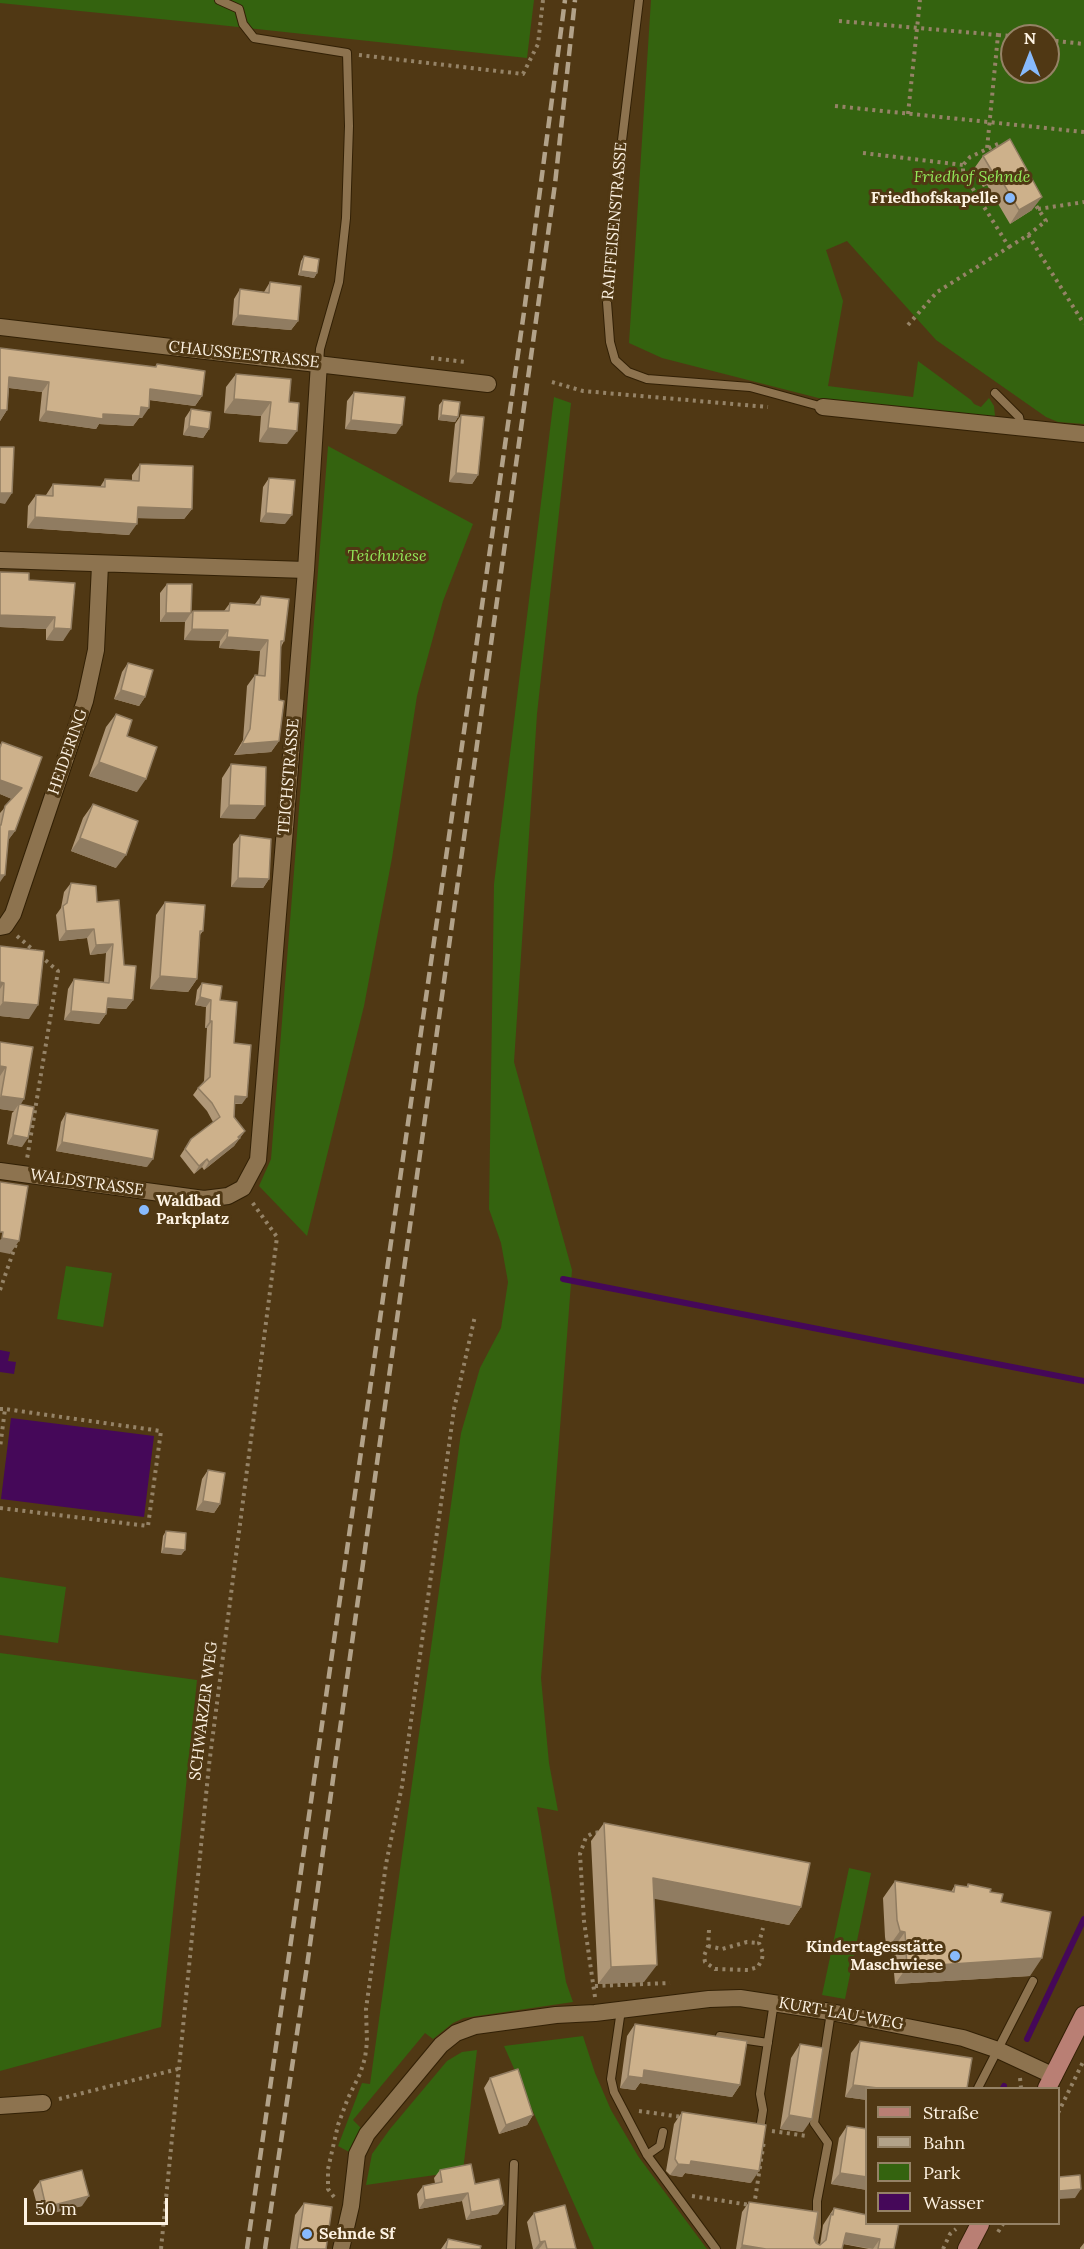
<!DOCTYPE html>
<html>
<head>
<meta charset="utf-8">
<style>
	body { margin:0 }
	#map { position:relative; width:1084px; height:2249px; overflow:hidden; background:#503814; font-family:Lora,serif }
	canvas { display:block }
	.legend { position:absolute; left:865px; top:2087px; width:195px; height:138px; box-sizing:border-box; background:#503814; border:2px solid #958266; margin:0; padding:8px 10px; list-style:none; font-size:18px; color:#fdf2e2 }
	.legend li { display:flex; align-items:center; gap:12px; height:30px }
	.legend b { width:30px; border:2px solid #958266 }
	.north { position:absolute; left:1000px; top:24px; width:60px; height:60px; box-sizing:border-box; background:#503814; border:2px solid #958266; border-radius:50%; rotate:0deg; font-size:16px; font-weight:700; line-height:24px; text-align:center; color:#fdf2e2 }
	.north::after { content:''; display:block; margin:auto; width:21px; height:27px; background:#88bafc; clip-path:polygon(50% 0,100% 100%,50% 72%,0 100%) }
	.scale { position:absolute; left:24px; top:2198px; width:144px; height:27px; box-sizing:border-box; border:3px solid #fdf2e2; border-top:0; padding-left:8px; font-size:18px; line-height:21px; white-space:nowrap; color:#fdf2e2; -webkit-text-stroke:4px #503814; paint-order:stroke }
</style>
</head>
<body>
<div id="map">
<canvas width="1084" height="2249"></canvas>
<ul class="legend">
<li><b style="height:8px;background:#b97f74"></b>Straße</li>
<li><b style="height:8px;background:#b2a289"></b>Bahn</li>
<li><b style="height:16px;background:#34630f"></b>Park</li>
<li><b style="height:16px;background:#450859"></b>Wasser</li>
</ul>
<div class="north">N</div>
<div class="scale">50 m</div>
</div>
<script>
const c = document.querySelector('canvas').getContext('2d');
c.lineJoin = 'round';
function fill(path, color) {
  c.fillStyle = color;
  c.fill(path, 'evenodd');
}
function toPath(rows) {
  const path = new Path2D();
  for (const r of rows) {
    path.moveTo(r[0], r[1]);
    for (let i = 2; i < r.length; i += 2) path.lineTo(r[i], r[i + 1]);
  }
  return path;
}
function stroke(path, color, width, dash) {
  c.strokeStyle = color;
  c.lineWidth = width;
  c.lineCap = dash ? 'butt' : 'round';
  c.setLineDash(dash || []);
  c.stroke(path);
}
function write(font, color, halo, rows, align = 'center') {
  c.font = font + ' Lora,serif';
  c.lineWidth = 6;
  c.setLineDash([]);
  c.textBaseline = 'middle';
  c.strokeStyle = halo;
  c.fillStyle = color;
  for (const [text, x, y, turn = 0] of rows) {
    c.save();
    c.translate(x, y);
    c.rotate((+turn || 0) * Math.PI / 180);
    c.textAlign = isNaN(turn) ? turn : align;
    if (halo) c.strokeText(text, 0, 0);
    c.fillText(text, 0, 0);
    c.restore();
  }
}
fill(toPath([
	[0,0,534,0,527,58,210,24,0,3],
	[651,0,1084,0,1084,424,1058,422,1046,417,936,340,847,241,826,250,843,301,828,386,913,397,918,361,971,400,974,404,981,407,989,398,994,406,995,416,983,417,830,401,662,358,629,343],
	[1012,36,1048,36,1048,72,1012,72],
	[554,397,571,403,537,714,514,1062,572,1270,541,1678,549,1763,558,1811,537,1807,566,1982,573,2002,464,2018,453,2023,433,2039,425,2033,353,2120,363,2130,351,2153,338,2146,362,2083,370,2084,461,1433,480,1368,501,1328,508,1282,501,1243,489,1209,494,884],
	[328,446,473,524,443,601,417,696,392,858,364,1006,307,1236,259,1186,271,1159],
	[66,1266,112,1273,103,1327,57,1319],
	[0,1577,66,1587,58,1643,0,1635],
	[0,1653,197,1680,161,2027,0,2071],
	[849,1868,871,1873,845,1999,822,1995],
	[583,2036,595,2073,611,2110,638,2156,707,2249,594,2249,504,2046],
	[477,2050,463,2171,366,2185,372,2154,390,2129,447,2061,462,2052]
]), '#34630f');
fill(toPath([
	[0,1350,10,1352,8,1361,16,1362,14,1374,0,1372],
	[11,1418,154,1436,144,1517,1,1499]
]), '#450859');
stroke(toPath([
	[563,1279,1084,1381],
	[1027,2039,1084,1919],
	[1003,2088,1004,2086]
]), '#450859', 6);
const service = toPath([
	[219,0,239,9,243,24,254,38,347,53,349,126,346,218,339,282,320,349,319,363],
	[639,0,609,248,607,302,610,342,615,360,628,372,647,379,750,387,823,407],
	[995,393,1019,417,1021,428],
	[621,2010,611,2079,614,2092,647,2155,716,2249],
	[720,2036,768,2043],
	[978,2088,1033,1981],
	[760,2129,763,2110,760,2094,774,2002],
	[647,2155,660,2146,663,2132],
	[511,2249,514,2164],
	[813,2249,817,2227,817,2201,828,2143,814,2123,831,2012]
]);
const minor = toPath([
	[0,327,488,384],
	[823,407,1084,434],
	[0,560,306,570],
	[0,927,5,926,13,914,85,701,96,650,100,565],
	[0,1171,204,1199,228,1196,243,1188,258,1160,306,570,319,363],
	[0,2106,43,2103],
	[341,2249,351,2206,357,2154,367,2134,441,2045,456,2033,475,2026,556,2015,595,2013,709,1999,740,1998,831,2012,963,2038,998,2050,1054,2076]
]);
const primary = toPath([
	[1047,2088,1084,2015],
	[967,2249,980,2224]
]);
stroke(service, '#322005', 10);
stroke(minor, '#322005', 18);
stroke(primary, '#322005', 20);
stroke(toPath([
	[839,21,998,35,987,149],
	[998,35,1012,36],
	[1048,40,1084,44],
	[359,55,523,74,538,44,543,0],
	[835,106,1084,132],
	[908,114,920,0],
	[863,153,963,165],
	[1038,209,1084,202],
	[1028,235,1084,324],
	[1009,247,1028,235,1046,221,1033,201],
	[908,325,937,292,1009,247,963,173,963,165,970,157,1000,143,1002,148],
	[431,358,466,362],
	[552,382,583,391,768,407],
	[17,936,58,971,27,1159],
	[0,1290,16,1244],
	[0,1409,5,1409,0,1448],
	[0,1508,148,1526,161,1431,5,1409],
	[709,1930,708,1946,704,1956,705,1962,715,1969,748,1970,758,1967,762,1959,763,1953,759,1943,763,1928],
	[708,1946,722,1949,747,1942,759,1943],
	[595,1986,670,1983],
	[595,1997,584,1921,580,1854,586,1837,593,1833,601,1832],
	[1020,2078,1021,2088],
	[59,2099,178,2069],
	[639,2111,682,2117],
	[1058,2113,1083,2062],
	[772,2131,807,2136],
	[692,2196,750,2205],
	[334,2197,328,2189,328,2169,338,2125,348,2098,360,2074,365,2058,367,2042,366,2009,386,1864,402,1786,454,1409,475,1316],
	[754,2206,764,2141],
	[998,2232,1003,2224],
	[161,2249,209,1765,277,1237,252,1202],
	[943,2249,950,2234,956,2229]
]), '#958367', 4, [3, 4.5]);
stroke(service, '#8d734f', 8);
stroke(minor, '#8d734f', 16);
stroke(primary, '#b97f74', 18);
stroke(toPath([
	[247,2249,524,312,565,0],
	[265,2249,307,1966,555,184,575,0]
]), '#b2a289', 4.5, [12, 6]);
fill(toPath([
	[983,156,1032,210,1010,224,987,185,983,187,973,170],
	[304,256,317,273,314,278,298,275,301,261],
	[270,282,298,321,291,330,232,325,234,299,240,289,264,292],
	[0,348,155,367,157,364,202,396,195,406,149,400,142,418,139,418,133,426,99,424,96,429,39,421,42,392,9,388,7,410,0,421],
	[236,374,289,402,287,444,259,442,261,416,224,413,226,387],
	[354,392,396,434,345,429,347,401],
	[443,400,458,417,455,422,438,420,439,405],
	[191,409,209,429,203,438,183,435,185,418],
	[461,415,478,475,472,484,449,482,455,424],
	[140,464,192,509,184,519,137,518,129,535,27,528,28,506,36,495,46,495,53,484,100,487,105,479,132,480,132,475],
	[269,478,285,524,260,522,263,487],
	[0,572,29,580,75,583,63,641,46,640,46,629,0,627],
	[167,584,191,613,193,611,224,611,230,603,255,604,261,596,284,641,281,647,279,741,271,752,234,755,243,740,247,686,255,675,258,676,260,651,219,648,220,641,184,640,185,622,160,622,160,593],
	[128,663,145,697,139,706,114,699,122,672],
	[116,714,127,736,137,792,89,776,106,727],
	[2,742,42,757,15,831,8,840,0,882,0,813,12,799,0,794,0,745],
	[231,764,255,819,220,818,222,778],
	[93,804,116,868,71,851,83,818],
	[240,835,269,879,263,888,231,887,233,844],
	[71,883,97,902,124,965,133,1000,126,1009,107,1008,106,1014,99,1024,64,1020,68,989,74,979,104,982,106,953,90,955,87,938,59,941,56,915,61,908,64,892],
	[165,902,203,931,200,935,197,979,188,992,150,989,156,915],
	[0,946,29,1019,0,1016],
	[202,983,220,1000,234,1043,242,1104,235,1104,234,1117,245,1131,234,1146,204,1170,202,1167,194,1174,180,1156,191,1139,213,1122,207,1111,193,1095,198,1088,204,1081,207,1028,205,1028,206,1007,195,1005,197,990],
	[0,1042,21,1105,22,1147,7,1144,12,1113,14,1111,0,1109],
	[66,1113,147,1167,56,1151,61,1122],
	[208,1470,220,1504,214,1513,196,1510,202,1479],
	[166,1531,185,1550,181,1555,161,1553,163,1536],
	[604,1823,801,1907,789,1925,654,1898,644,1982,598,1984,591,1841],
	[895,1881,951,1892,955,1885,966,1887,968,1884,990,1892,1001,1902,1030,1976,895,1984,892,1950,887,1949,885,1937,883,1898],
	[635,2024,740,2085,732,2097,640,2083,635,2090,620,2088,627,2036],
	[860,2041,867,2088,867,2100,845,2097,851,2053],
	[800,2044,803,2132,780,2129,791,2058],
	[490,2078,533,2115,527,2125,499,2134,484,2088],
	[682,2112,751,2183,685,2173,682,2177,670,2175,666,2171,674,2124],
	[847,2126,867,2190,831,2184,839,2138],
	[440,2170,475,2184,498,2214,466,2220,462,2201,419,2209,417,2194,423,2186,435,2183,434,2178],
	[40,2181,82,2206,40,2216,33,2190],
	[749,2202,814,2238,816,2243,820,2245,823,2225,834,2208,894,2249,869,2249,843,2244,842,2249,736,2249,742,2212],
	[304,2203,326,2249,290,2249,295,2215],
	[534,2213,576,2249,533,2249,527,2222],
	[448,2239,480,2249,441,2249],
	[1084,2243,1084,2249,1080,2249,1080,2248]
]), '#b09878');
fill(toPath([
	[996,171,987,185,983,187,993,173],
	[1042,197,1032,210,1010,224,1019,210],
	[301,271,317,273,314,278,298,275],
	[238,315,298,321,291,330,232,325],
	[9,377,49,382,42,392,2,387],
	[150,389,202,396,195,406,143,399],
	[234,399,271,402,261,416,224,413],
	[141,407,149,408,142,418,139,418,133,426,99,424,96,429,39,421,46,411,103,414],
	[0,410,7,410,0,421],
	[441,415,458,417,455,422,438,420],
	[351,420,402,425,396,434,345,429],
	[189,426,209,429,203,438,183,435],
	[268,428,297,431,287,444,259,442],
	[456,473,478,475,472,484,449,482],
	[0,493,12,493,5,504,0,503],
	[138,507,192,509,184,519,130,518],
	[266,513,292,515,285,524,260,522],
	[35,517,137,524,129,535,27,528],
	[166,613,191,613,185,622,160,622],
	[0,615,55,617,46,629,0,627],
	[54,628,71,629,63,641,46,640],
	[192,629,228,630,220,641,184,640],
	[227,637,268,640,260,651,219,648],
	[121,690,145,697,139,706,114,699],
	[279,741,271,752,234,755,242,744],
	[99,762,146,779,137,792,89,776],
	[0,780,22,788,14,800,0,794],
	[229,805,265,806,255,819,220,818],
	[9,831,15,831,7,842],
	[80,838,126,855,116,868,71,851],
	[0,875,5,875,0,882],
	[238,878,269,879,263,888,231,887],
	[94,929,87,938,59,941,66,931],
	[113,944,106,953,90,955,96,945],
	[160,976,197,979,188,992,150,989],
	[0,982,4,983,0,989],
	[200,997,211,1000,206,1007,195,1005],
	[108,998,133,1000,126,1009,101,1007],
	[3,1002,38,1005,29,1019,0,1016,0,1006],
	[71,1011,106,1014,99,1024,64,1020],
	[210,1021,212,1021,207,1028,205,1028],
	[0,1066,6,1067,0,1076],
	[1,1096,24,1099,18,1109,19,1104,14,1111,0,1109,0,1097],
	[235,1096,247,1097,242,1104,230,1103],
	[245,1131,234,1146,204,1170,209,1162],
	[13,1135,28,1138,22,1147,7,1144],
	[62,1142,153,1159,147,1167,56,1151],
	[207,1159,202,1167,194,1174,199,1166],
	[2,1238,19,1241,10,1254,0,1252,0,1240],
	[203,1501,220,1504,214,1513,196,1510],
	[164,1548,185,1550,181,1555,161,1553],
	[653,1878,801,1907,789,1925,640,1896],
	[900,1931,905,1932,892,1950,887,1949],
	[1042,1958,1030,1976,895,1984,907,1967],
	[657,1965,644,1982,598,1984,611,1967],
	[644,2070,740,2085,732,2097,640,2083,635,2090,620,2088,628,2076],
	[853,2085,878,2088,867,2088,867,2100,845,2097],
	[533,2115,527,2125,499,2134,506,2125],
	[789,2115,812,2119,803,2132,780,2129],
	[691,2161,759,2171,751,2183,685,2173,682,2177,670,2175,678,2164],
	[840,2173,867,2177,867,2190,831,2184],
	[1081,2189,1075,2198,1059,2199,1059,2191],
	[468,2193,462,2201,419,2209,425,2200],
	[89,2196,82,2206,40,2216,46,2207],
	[504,2205,498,2214,466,2220,471,2212],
	[846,2233,880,2239,873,2249,838,2243],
	[545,2241,539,2249,535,2249,540,2242],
	[742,2245,766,2249,740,2249]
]), '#907c61');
const building = toPath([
	[1010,139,1042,197,1019,210,996,171,993,173,983,156,1010,139],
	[304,256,319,259,317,273,301,271,304,256],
	[270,282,301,286,298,321,238,315,240,289,269,293,270,282],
	[0,348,156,367,157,364,205,371,202,396,150,389,149,408,141,407,140,416,103,414,103,419,46,411,49,382,9,377,7,410,0,410,0,348],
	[236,374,291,379,289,402,299,403,297,431,268,428,271,402,234,399,236,374],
	[354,392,405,397,402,425,351,420,354,392],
	[443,400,460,402,458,417,441,415,443,400],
	[191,409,211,412,209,429,189,426,191,409],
	[461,415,484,417,478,475,456,473,461,415],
	[0,447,14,447,12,493,0,493,0,447],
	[140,464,193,466,192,509,138,507,137,524,35,517,36,495,53,496,53,484,105,487,105,479,139,481,140,464],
	[269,478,295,480,292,515,266,513,269,478],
	[0,572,29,573,29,580,75,583,71,629,54,628,55,617,0,615,0,572],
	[167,584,192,584,191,613,166,613,167,584],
	[261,596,289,599,284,641,281,641,279,700,284,701,279,741,242,744,250,729,255,675,265,676,268,640,227,637,228,630,192,629,193,611,229,611,230,603,260,605,261,596],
	[128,663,153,670,145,697,121,690,128,663],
	[116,714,132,720,127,736,157,747,146,779,99,762,116,714],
	[2,742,42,757,15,831,9,831,5,875,0,875,0,825,1,825,5,806,22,788,0,780,0,748,2,742],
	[231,764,266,767,265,806,229,805,231,764],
	[93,804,138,821,126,855,80,838,93,804],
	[240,835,271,839,269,879,238,878,240,835],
	[71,883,96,886,97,902,119,900,124,965,136,966,133,1000,108,998,106,1014,71,1011,74,979,109,983,113,944,96,945,94,929,66,931,63,906,67,903,71,883],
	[165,902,205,905,203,931,200,931,197,979,160,976,165,902],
	[0,946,44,951,38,1005,3,1002,4,983,0,982,0,946],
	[202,983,222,986,220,1000,237,1002,234,1043,251,1045,247,1097,235,1096,234,1117,245,1131,238,1137,240,1138,209,1162,207,1159,199,1166,185,1149,191,1139,220,1117,212,1103,198,1088,210,1077,212,1021,210,1021,211,1000,200,997,202,983],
	[0,1042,33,1047,24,1099,1,1096,6,1067,0,1066,0,1042],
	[19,1104,34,1107,28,1138,13,1135,19,1104],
	[66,1113,158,1130,153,1159,62,1142,66,1113],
	[0,1182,28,1186,19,1241,2,1238,3,1232,0,1232,0,1182],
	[208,1470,225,1473,220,1504,203,1501,208,1470],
	[166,1531,186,1533,185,1550,164,1548,166,1531],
	[604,1823,810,1863,801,1907,653,1878,657,1965,611,1967,604,1823],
	[895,1881,954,1892,955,1885,968,1887,968,1884,991,1889,990,1892,1003,1894,1001,1902,1051,1912,1042,1958,907,1967,905,1932,900,1931,897,1920,895,1881],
	[635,2024,747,2041,740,2085,644,2070,643,2078,628,2076,635,2024],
	[860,2041,972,2058,967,2088,878,2088,853,2085,860,2041],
	[800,2044,823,2048,812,2119,789,2115,800,2044],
	[518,2069,533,2115,506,2125,490,2078,518,2069],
	[682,2112,766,2125,759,2171,691,2161,690,2165,678,2164,675,2159,682,2112],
	[847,2126,867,2129,867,2177,840,2173,847,2126],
	[471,2164,475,2184,499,2179,504,2205,471,2212,468,2193,425,2200,423,2186,442,2182,440,2170,471,2164],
	[82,2170,89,2196,46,2207,40,2181,82,2170],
	[1080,2175,1081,2189,1059,2191,1059,2177,1080,2175],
	[749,2202,818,2212,814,2238,816,2243,820,2245,826,2240,831,2214,833,2215,834,2208,867,2215,867,2223,899,2223,894,2249,878,2249,880,2239,846,2233,842,2249,766,2249,742,2245,749,2202],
	[304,2203,332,2207,326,2249,297,2249,304,2203],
	[565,2205,576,2249,547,2249,545,2241,540,2242,534,2213,565,2205],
	[448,2239,481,2246,480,2249,446,2249,448,2239]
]);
fill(building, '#cdb18b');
stroke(building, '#907c61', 1.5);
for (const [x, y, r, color] of [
	[1010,198,6,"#88bafc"],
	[144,1210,6,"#88bafc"],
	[955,1956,6,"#88bafc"],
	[307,2234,6,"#88bafc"]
]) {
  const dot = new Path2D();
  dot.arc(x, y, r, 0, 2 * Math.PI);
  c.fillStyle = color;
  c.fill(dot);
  stroke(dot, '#503814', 2);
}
write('italic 16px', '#93ea59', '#503814', [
	["Friedhof Sehnde",972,177],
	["Teichwiese",387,556]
]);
write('bold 16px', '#fdf2e2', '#503814', [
	["Friedhofskapelle",998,198],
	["Waldbad",156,1201,"left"],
	["Parkplatz",156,1219,"left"],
	["Kindertagesstätte",943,1947],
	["Maschwiese",943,1965],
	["Sehnde Sf",319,2234,"left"]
], 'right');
write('16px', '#fdf2e2', '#503814', [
	["RAIFFEISENSTRASSE",615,221,-85],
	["CHAUSSEESTRASSE",244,355,6],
	["HEIDERING",68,752,-71],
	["TEICHSTRASSE",289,777,-85],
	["WALDSTRASSE",87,1183,8],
	["SCHWARZER WEG",204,1711,-83],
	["KURT-LAU-WEG",841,2014,10]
]);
</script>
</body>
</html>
